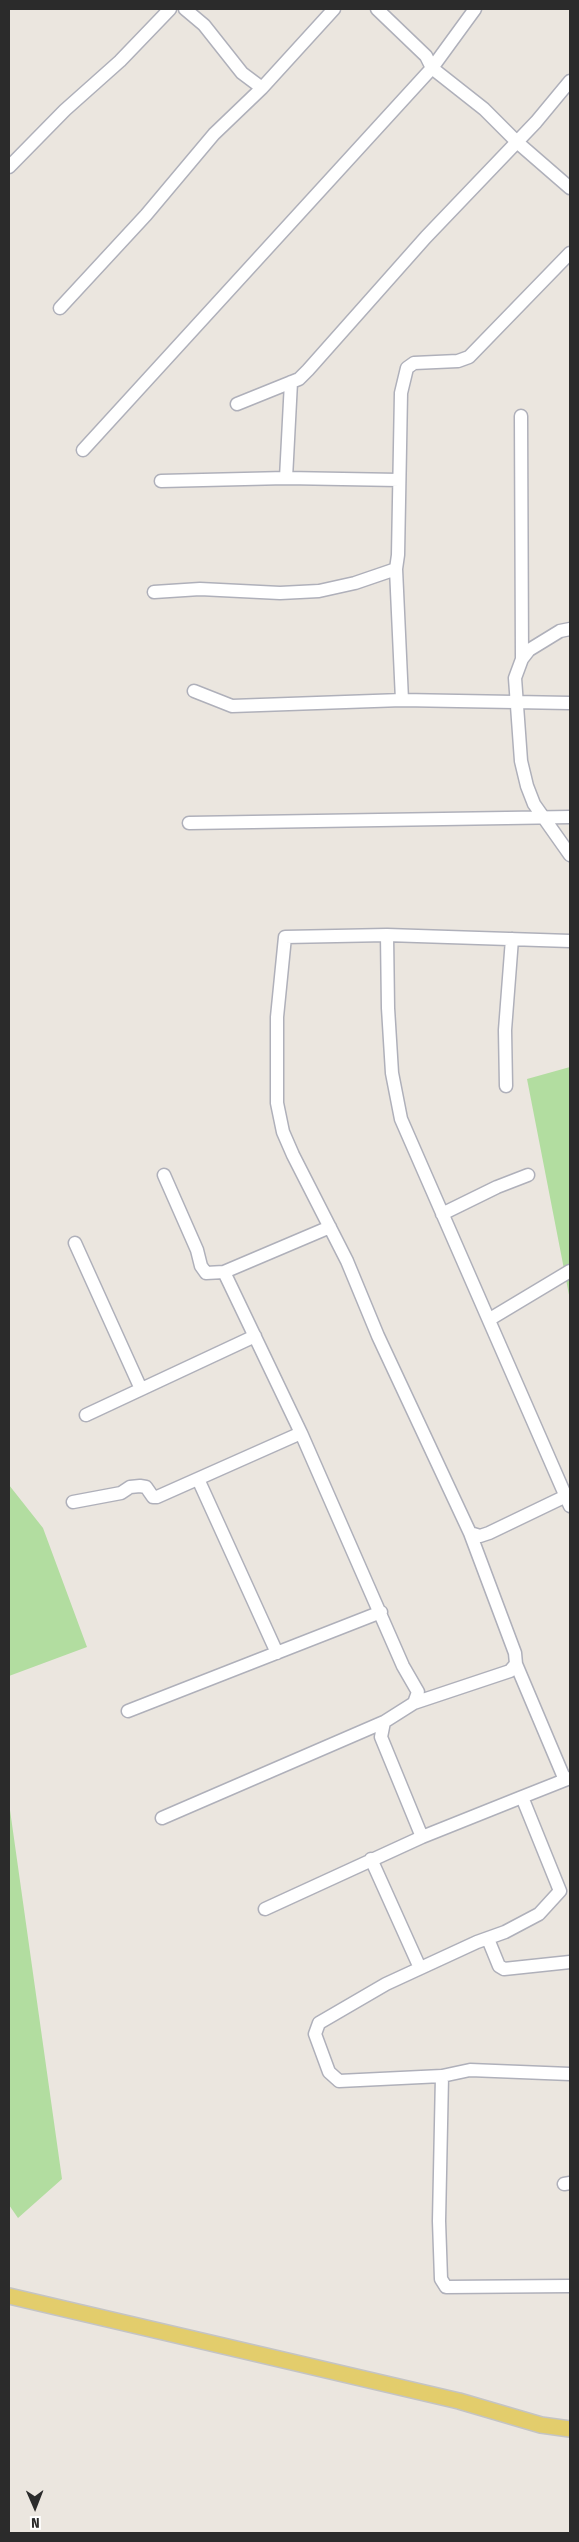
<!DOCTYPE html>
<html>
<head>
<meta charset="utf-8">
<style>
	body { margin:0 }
	#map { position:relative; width:579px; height:2542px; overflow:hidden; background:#ebe6df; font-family:"Fira Sans Condensed",sans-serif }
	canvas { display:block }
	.frame { position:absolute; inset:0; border:10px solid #2b2b2b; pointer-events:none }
	.north { position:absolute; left:10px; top:2482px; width:50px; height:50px; -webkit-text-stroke:4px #fff; paint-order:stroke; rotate:179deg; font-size:14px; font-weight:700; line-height:20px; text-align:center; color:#2b2b2b }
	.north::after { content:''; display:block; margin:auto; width:18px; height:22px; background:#2b2b2b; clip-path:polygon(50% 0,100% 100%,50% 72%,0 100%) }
</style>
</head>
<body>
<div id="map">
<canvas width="579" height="2542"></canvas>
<div class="frame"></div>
<div class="north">N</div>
</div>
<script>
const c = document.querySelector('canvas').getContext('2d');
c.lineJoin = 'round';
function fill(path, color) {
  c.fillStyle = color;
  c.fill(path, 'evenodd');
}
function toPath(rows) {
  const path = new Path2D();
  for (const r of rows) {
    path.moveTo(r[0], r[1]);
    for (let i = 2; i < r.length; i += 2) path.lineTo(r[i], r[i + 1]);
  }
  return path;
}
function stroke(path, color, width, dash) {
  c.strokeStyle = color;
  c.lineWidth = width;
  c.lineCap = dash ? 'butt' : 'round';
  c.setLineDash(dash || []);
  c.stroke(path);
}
fill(toPath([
	[570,1067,570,1300,527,1079],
	[9,1485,43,1528,87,1647,9,1676],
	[9,1803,62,2179,18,2218,9,2205]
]), '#b2dda0');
const minor = toPath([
	[185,9,204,25,242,73,262,88],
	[377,9,426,56,432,68,484,109,517,142,570,188],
	[9,167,65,110,120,61,170,9],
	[60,308,146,215,214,134,262,88,334,9],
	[237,404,299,379,308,370,426,237,536,122,570,81],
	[521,416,522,659],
	[83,450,432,68,475,9],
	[286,478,399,480],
	[161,481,286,478,291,382],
	[396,569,402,700],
	[154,592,200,589,280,593,319,591,355,583,396,569,398,555,401,393,407,368,414,363,458,361,469,357,570,253],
	[570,629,560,631,529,650,522,659,515,678,521,761,527,786,534,804,570,855],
	[194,691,232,706,402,700,570,703],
	[189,823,570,817],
	[387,935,285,937,277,1017,277,1103,283,1132,293,1155,347,1261,378,1336,470,1533,480,1536,489,1533,566,1496],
	[570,941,387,935,388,1008,392,1073,401,1119,570,1506],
	[506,1086,505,1030,512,939],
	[164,1175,197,1250,201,1266,206,1273,224,1272],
	[442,1214,497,1187,528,1175],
	[330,1227,224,1272,301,1433,403,1666,418,1692,414,1703,384,1722,381,1737,422,1837,522,1797],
	[75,1243,141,1389],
	[490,1319,570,1271],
	[86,1415,255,1336],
	[198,1479,277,1653],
	[73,1502,121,1493,130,1487,140,1486,146,1487,153,1497,157,1497,301,1433],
	[516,1664,565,1780],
	[414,1703,510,1671,516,1664,515,1653,470,1533],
	[128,1711,381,1612],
	[570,1778,522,1797,560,1891,539,1914,505,1932,477,1942,386,1984,319,2023,315,2034,329,2072,339,2081,442,2076,439,2221,441,2279,446,2287,570,2286],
	[162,1818,384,1722],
	[371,1859,420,1968],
	[265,1909,422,1837],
	[488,1939,499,1966,504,1969,570,1962],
	[442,2076,470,2070,570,2074],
	[564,2184,570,2183]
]);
const major = toPath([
	[9,2296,459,2401,541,2425,570,2429]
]);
stroke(minor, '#afb0ba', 15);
stroke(major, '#c4c4c4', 18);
stroke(minor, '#fff', 12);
stroke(major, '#e3cd6c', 15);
</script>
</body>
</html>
